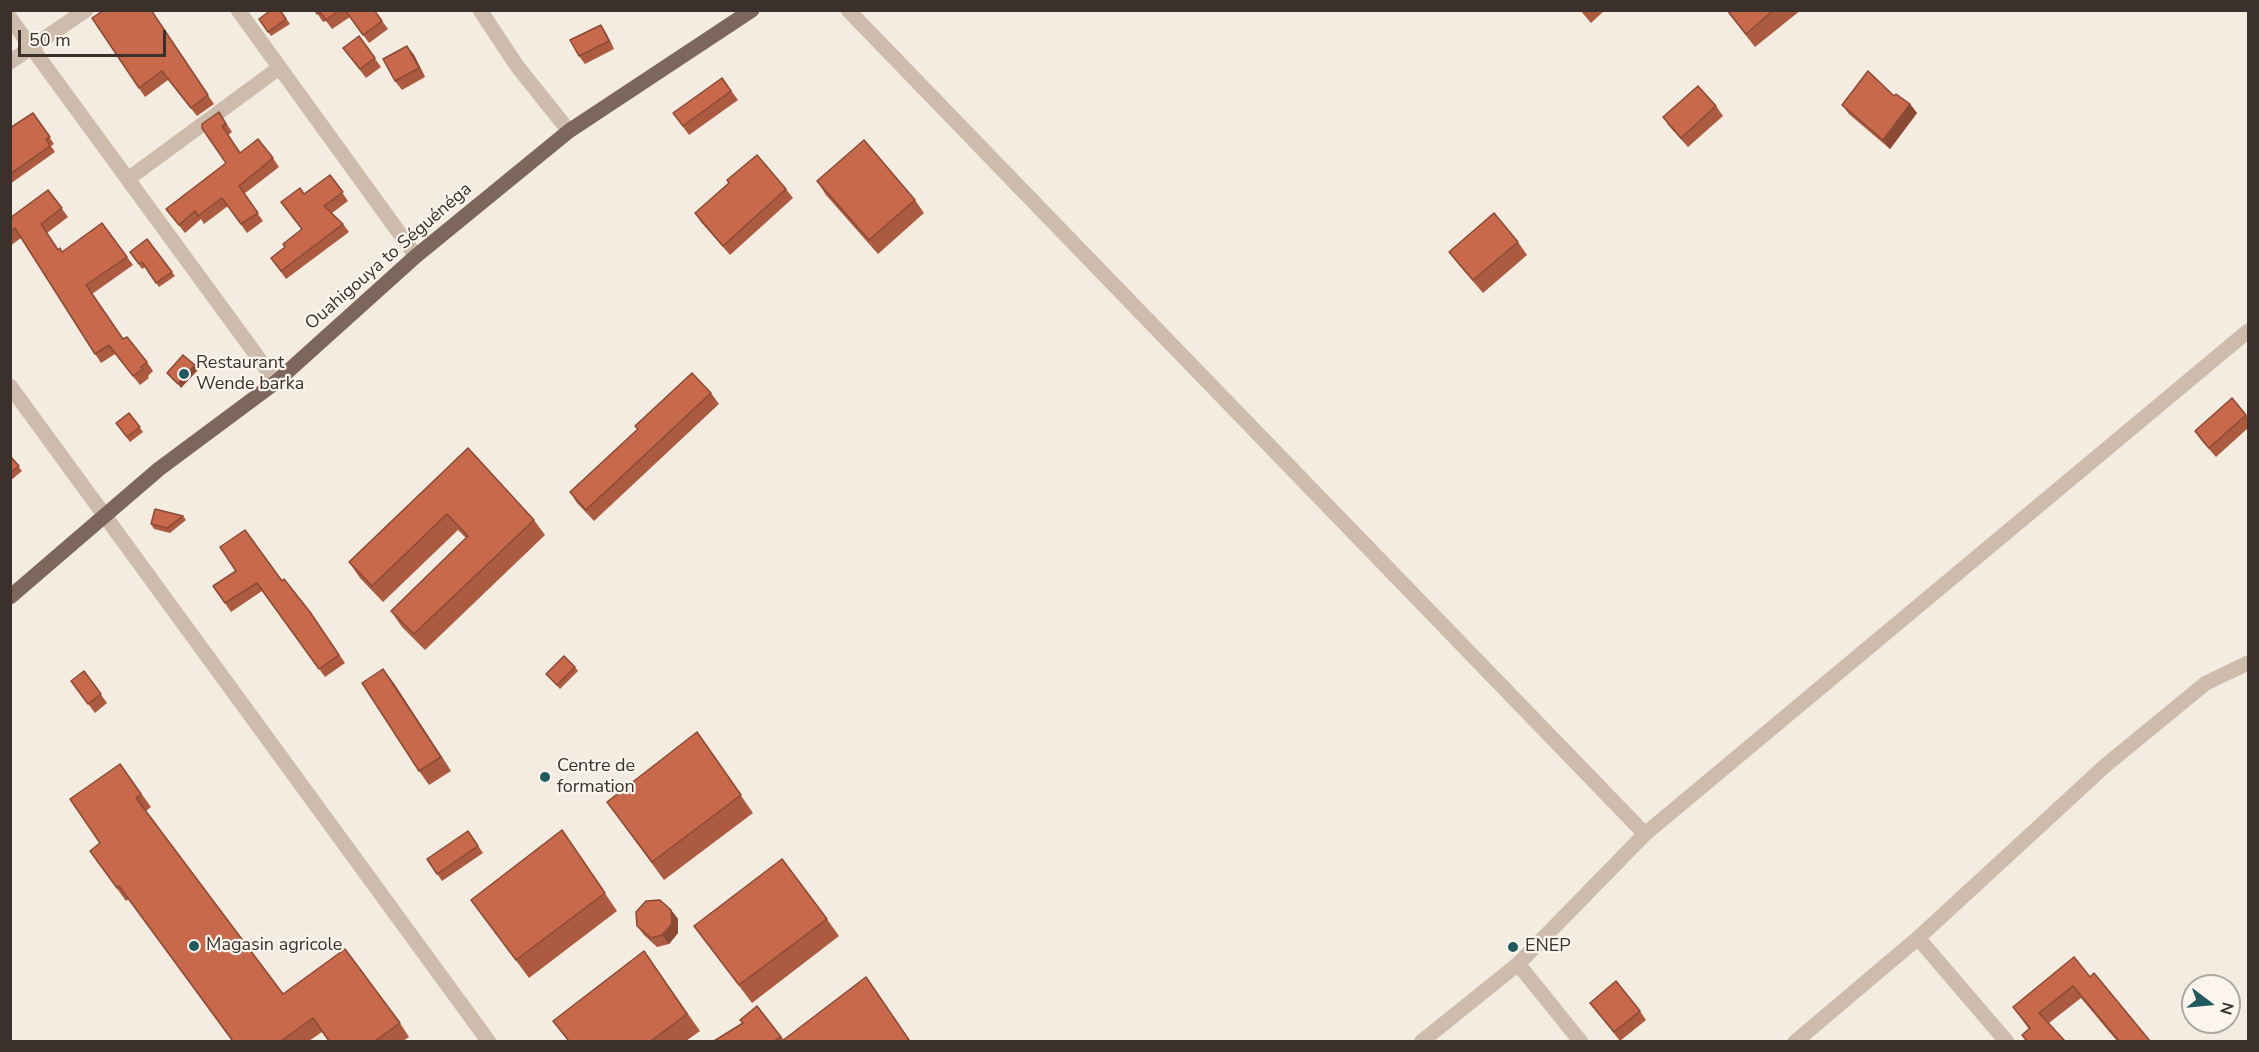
<!DOCTYPE html>
<html>
<head>
<meta charset="utf-8">
<style>
	body { margin:0 }
	#map { position:relative; width:2259px; height:1052px; overflow:hidden; background:#f4ebe1; font-family:"Nunito Sans",sans-serif }
	canvas { display:block }
	.frame { position:absolute; inset:0; border:12px solid #3b302b; pointer-events:none }
	.north { position:absolute; left:2181px; top:974px; width:60px; height:60px; box-sizing:border-box; background:#fbf5ee; border:2px solid #aea6a0; border-radius:50%; rotate:106deg; font-size:16px; font-weight:700; line-height:24px; text-align:center; color:#3b302b }
	.north::after { content:''; display:block; margin:auto; width:21px; height:27px; background:#1f5a5e; clip-path:polygon(50% 0,100% 100%,50% 72%,0 100%) }
	.scale { position:absolute; left:18px; top:30px; width:148px; height:27px; box-sizing:border-box; border:3px solid #3b302b; border-top:0; padding-left:8px; font-size:18px; line-height:21px; white-space:nowrap; color:#3b302b; -webkit-text-stroke:4px #fbf5ee; paint-order:stroke }
</style>
</head>
<body>
<div id="map">
<canvas width="2259" height="1052"></canvas>
<div class="frame"></div>
<div class="north">N</div>
<div class="scale">50 m</div>
</div>
<script>
const c = document.querySelector('canvas').getContext('2d');
c.lineJoin = 'round';
function toPath(rows) {
  const path = new Path2D();
  for (const r of rows) {
    path.moveTo(r[0], r[1]);
    for (let i = 2; i < r.length; i += 2) path.lineTo(r[i], r[i + 1]);
  }
  return path;
}
function stroke(path, color, width, dash) {
  c.strokeStyle = color;
  c.lineWidth = width;
  c.lineCap = dash ? 'butt' : 'round';
  c.setLineDash(dash || []);
  c.stroke(path);
}
function fill(path, color) {
  c.fillStyle = color;
  c.fill(path, 'evenodd');
}
function write(font, color, halo, rows, align = 'center') {
  c.font = font + ' "Nunito Sans",sans-serif';
  c.lineWidth = 4.5;
  c.setLineDash([]);
  c.textBaseline = 'middle';
  c.strokeStyle = halo;
  c.fillStyle = color;
  for (const [text, x, y, turn = 0] of rows) {
    c.save();
    c.translate(x, y);
    c.rotate((+turn || 0) * Math.PI / 180);
    c.textAlign = isNaN(turn) ? turn : align;
    if (halo) c.strokeText(text, 0, 0);
    c.fillText(text, 0, 0);
    c.restore();
  }
}
stroke(toPath([
	[238,10,416,256],
	[480,10,517,66,569,131],
	[848,10,1645,834],
	[10,18,276,382],
	[10,62,86,10],
	[128,179,279,68],
	[10,386,489,1042],
	[1918,938,2007,1042],
	[1518,964,1581,1042],
	[1421,1042,1518,964,1645,834,2248,331],
	[1795,1042,1918,938,2106,765,2206,683,2248,663]
]), '#cdbbac', 15);
stroke(toPath([
	[10,597,159,469,276,382,416,256,569,131,752,10]
]), '#7d675c', 15);
fill(toPath([
	[151,10,214,104,197,116,168,80,145,97,92,18],
	[280,10,290,24,271,36,259,19],
	[315,10,374,10,388,29,369,43,350,17,332,29,326,21,323,22],
	[1580,10,1605,10,1591,23],
	[1726,10,1801,10,1755,47],
	[601,25,606,33,614,49,585,64,579,56],
	[359,36,381,67,366,78,343,48],
	[407,46,414,55,425,77,402,90,395,81],
	[722,78,738,100,689,135,673,113],
	[1894,96,1910,104,1917,113,1890,149,1849,114,1842,105],
	[1716,106,1723,116,1688,147,1669,126,1663,117],
	[219,112,232,132,228,135,240,153,273,158,279,167,244,194,263,221,247,233,228,206,204,224,201,219,185,233,166,209,226,163],
	[33,113,54,144,51,146,55,152,10,184,10,128],
	[330,175,348,201,332,213,343,224,349,232,286,279,271,258,285,247,301,229,304,194],
	[817,181,915,200,924,213,878,254,826,195],
	[786,189,793,198,730,255,701,222,695,213],
	[48,190,68,217,47,233,58,249,62,252,102,223,133,265,92,294,123,339,147,362,153,371,148,376,149,378,140,385,115,354,101,363,21,238,10,246,10,218],
	[147,239,175,276,159,287,145,267,142,269,130,252],
	[1518,242,1527,255,1483,293,1459,265,1449,252],
	[711,393,719,404,594,521,577,503,570,492,638,429,635,426],
	[129,413,143,432,130,442,116,423],
	[2246,415,2248,418,2248,428,2216,457,2201,440,2195,431],
	[468,448,534,520,545,535,425,650,402,627,391,611,466,538,458,530,383,602,360,578,349,562],
	[10,456,22,471,10,481],
	[183,516,186,520,170,533,154,529,151,524],
	[282,581,310,612,345,663,325,677,262,591,231,612,213,586],
	[575,667,578,671,560,689,546,674],
	[84,671,107,703,95,713,71,681],
	[393,682,451,771,429,785,419,771],
	[697,732,753,813,664,880,607,802],
	[120,764,151,807,146,811,283,994,400,1023,409,1037,403,1041,329,1041,322,1032,309,1041,232,1041,129,899,126,901,90,851,100,843],
	[562,830,617,911,529,978,471,900],
	[468,831,483,853,442,881,427,859],
	[671,910,678,919,678,933,669,944,657,947,644,935,637,926],
	[827,919,839,936,752,1003,694,926],
	[644,951,700,1031,686,1041,568,1041,553,1021],
	[2094,973,2150,1041,2117,1041,2081,998,2049,1023,2065,1041,2026,1041,2022,1035,2029,1029,2013,1007,2090,977],
	[866,977,910,1041,714,1041,743,1023,757,1006,784,1040],
	[1590,1003,1640,1011,1646,1020,1620,1041]
]), '#ac5a40');
fill(toPath([
	[601,25,606,33,614,49,609,41],
	[407,46,414,55,425,77,419,68],
	[1910,104,1917,113,1890,149,1883,140],
	[195,365,198,370,181,388,178,384],
	[383,669,393,682,451,771,441,757],
	[671,910,678,919,678,933,669,944,662,935]
]), '#8c4a34');
const building = toPath([
	[104,10,151,10,208,95,191,108,162,71,139,88,92,18,104,10],
	[271,10,280,10,286,19,268,32,259,19,271,10],
	[315,10,340,10,326,20,320,12,317,14,315,10],
	[345,10,374,10,382,21,363,35,345,10],
	[1727,10,1774,10,1746,34,1727,10],
	[601,25,609,41,579,56,570,40,601,25],
	[359,36,375,58,360,69,343,48,359,36],
	[407,46,419,68,395,81,383,59,407,46],
	[1868,71,1894,96,1896,94,1910,104,1883,140,1842,105,1868,71],
	[722,78,731,91,683,126,673,113,722,78],
	[1698,86,1716,106,1681,138,1663,117,1698,86],
	[219,112,226,124,222,126,240,153,258,139,273,158,239,186,258,213,241,224,222,198,198,216,195,211,179,225,166,209,226,163,202,128,202,124,219,112],
	[33,113,50,137,46,139,50,146,10,174,10,128,33,113],
	[864,140,915,200,869,240,817,181,864,140],
	[757,155,786,189,723,246,695,213,729,183,727,180,757,155],
	[330,175,343,192,324,206,343,224,281,271,271,258,285,247,283,244,302,229,281,202,300,188,304,194,330,175],
	[48,190,62,208,41,224,58,250,60,248,62,252,102,223,127,257,86,285,123,339,127,337,147,362,141,367,143,369,133,376,109,345,95,354,15,228,10,232,10,218,48,190],
	[1494,213,1518,242,1473,280,1449,252,1494,213],
	[147,239,172,272,156,283,142,262,139,264,130,252,147,239],
	[183,355,195,365,178,384,167,373,183,355],
	[692,373,711,393,586,510,570,492,638,429,635,426,692,373],
	[2232,398,2246,415,2209,448,2195,431,2232,398],
	[129,413,140,427,127,437,116,423,129,413],
	[468,448,534,520,414,634,391,611,468,536,447,514,372,586,349,562,468,448],
	[10,456,19,466,10,473,10,456],
	[155,509,183,516,167,528,151,524,155,509],
	[245,530,282,581,284,579,310,612,339,655,319,669,257,583,225,603,213,586,236,571,220,547,245,530],
	[564,656,575,667,557,685,546,674,564,656],
	[383,669,441,757,419,771,362,683,383,669],
	[84,671,101,694,88,704,71,681,84,671],
	[697,732,741,795,652,862,607,802,697,732],
	[120,764,141,794,136,798,283,994,345,949,400,1023,375,1041,329,1041,313,1018,281,1041,233,1041,119,886,117,888,90,851,100,843,70,799,120,764],
	[562,830,605,893,516,960,471,900,562,830],
	[468,831,478,846,437,874,427,859,468,831],
	[782,859,827,919,739,985,694,926,782,859],
	[660,900,671,910,672,924,662,935,651,938,637,926,636,912,646,901,660,900],
	[644,951,687,1014,651,1041,569,1041,553,1021,644,951],
	[2074,957,2090,977,2094,973,2150,1041,2119,1041,2073,986,2039,1013,2065,1041,2027,1041,2022,1035,2030,1028,2013,1007,2074,957],
	[866,977,909,1040,906,1041,782,1041,866,977],
	[1616,981,1640,1011,1614,1032,1590,1003,1616,981],
	[757,1006,781,1037,774,1041,714,1041,743,1023,740,1020,757,1006]
]);
fill(building, '#c8694b');
stroke(building, '#8c4a34', 1.5);
for (const [x, y, r, color] of [
	[184,374,6,"#1f5a5e"],
	[545,777,6,"#1f5a5e"],
	[194,946,6,"#1f5a5e"],
	[1513,947,6,"#1f5a5e"]
]) {
  const dot = new Path2D();
  dot.arc(x, y, r, 0, 2 * Math.PI);
  c.fillStyle = color;
  c.fill(dot);
  stroke(dot, '#fbf5ee', 2);
}
write('18px', '#3b302b', '#fbf5ee', [
	["Ouahigouya to Séguénéga",389,257,-41]
]);
write('18px', '#3b302b', '#fbf5ee', [
	["Restaurant",196,364],
	["Wende barka",196,385],
	["Centre de",557,767],
	["formation",557,788],
	["Magasin agricole",206,946],
	["ENEP",1525,947]
], 'left');
</script>
</body>
</html>
